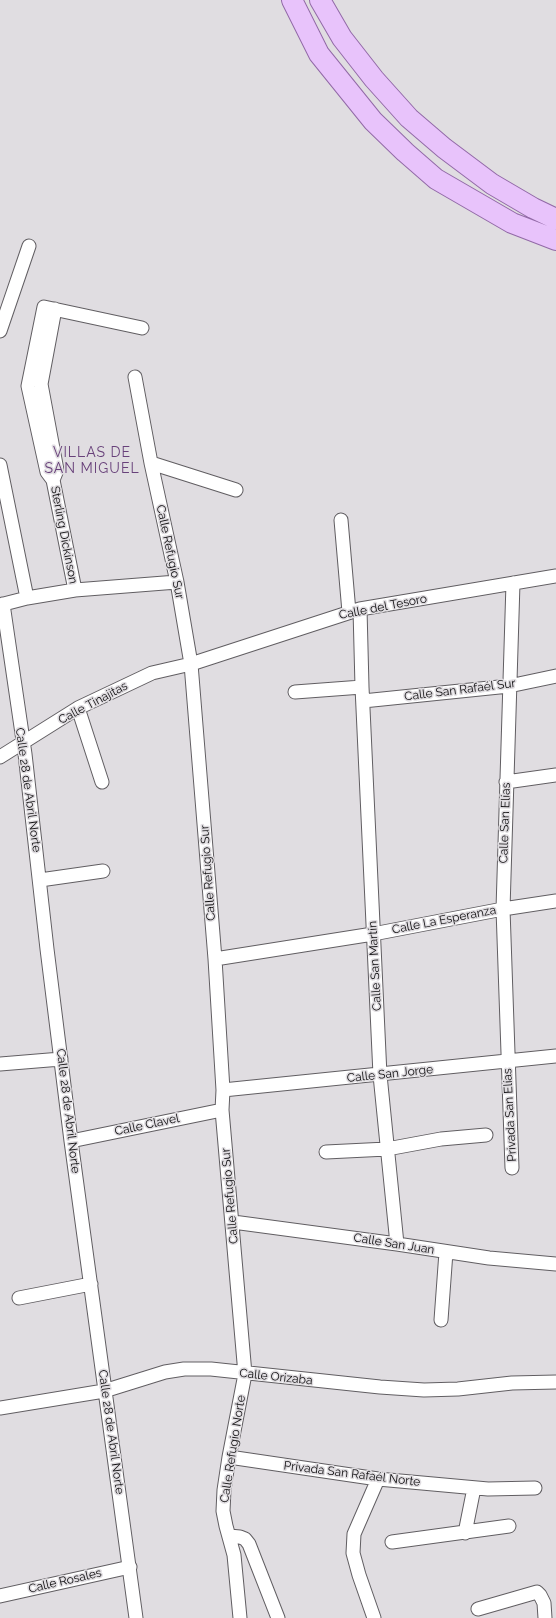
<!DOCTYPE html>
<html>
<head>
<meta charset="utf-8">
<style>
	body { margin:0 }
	canvas { display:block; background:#e0dde1 }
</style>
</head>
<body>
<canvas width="556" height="1618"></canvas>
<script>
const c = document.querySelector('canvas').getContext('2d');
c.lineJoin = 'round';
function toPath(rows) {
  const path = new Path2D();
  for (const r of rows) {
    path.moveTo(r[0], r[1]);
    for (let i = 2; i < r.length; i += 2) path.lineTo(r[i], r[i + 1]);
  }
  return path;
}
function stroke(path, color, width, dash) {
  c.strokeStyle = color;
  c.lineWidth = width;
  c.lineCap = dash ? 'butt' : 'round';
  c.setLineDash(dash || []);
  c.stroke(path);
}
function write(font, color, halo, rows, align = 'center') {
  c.font = font + ' Raleway,sans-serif';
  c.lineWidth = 3;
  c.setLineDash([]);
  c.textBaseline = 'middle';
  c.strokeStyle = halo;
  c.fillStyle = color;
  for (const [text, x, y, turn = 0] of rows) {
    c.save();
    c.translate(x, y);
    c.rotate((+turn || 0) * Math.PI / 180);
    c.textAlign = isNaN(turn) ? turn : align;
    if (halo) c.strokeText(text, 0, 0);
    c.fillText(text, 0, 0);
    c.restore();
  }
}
const minor = toPath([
	[0,331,29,246],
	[135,377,151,463,177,582,191,664,215,959,223,1090,222,1110,245,1374,229,1457,224,1490,223,1511,226,1526,234,1555,240,1618],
	[151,463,236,490],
	[0,465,27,598],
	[53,480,57,470,41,384,55,309],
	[341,520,349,612],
	[75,590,53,480,47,472,28,386,44,307,142,328],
	[3,604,25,754,47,949,71,1141,136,1618],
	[0,605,27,598,75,590,177,582],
	[360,609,362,687,380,1075,397,1244],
	[295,692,362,687],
	[363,701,509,686,556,676],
	[78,708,102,782],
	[0,757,78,708,152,673,191,664,360,609,556,576],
	[506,782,556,775],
	[40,880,103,871],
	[215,959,373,934,503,909,556,901],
	[0,1064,61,1059],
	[223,1090,556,1056],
	[71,1141,222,1110],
	[326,1152,387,1149,441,1139,486,1135],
	[512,1168,503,909,513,583],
	[233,1222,397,1244,489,1258,556,1264],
	[19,1298,91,1284],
	[441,1320,446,1252],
	[0,1408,104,1391,165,1372,184,1369,211,1369,380,1387,424,1390,458,1389,512,1383,556,1382],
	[229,1457,378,1479,488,1489,535,1488],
	[465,1533,474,1488],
	[229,1536,240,1537,245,1539,249,1544,278,1618],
	[392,1542,509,1526],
	[0,1596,130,1567],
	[478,1609,537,1592,540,1595,544,1603,545,1618],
	[374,1618,359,1575,353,1553,354,1534,378,1479]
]);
const primary = toPath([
	[292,0,319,54,373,121,405,152,436,179,512,223,556,240],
	[320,0,342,38,374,79,409,118,444,148,492,184,533,208,556,219]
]);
stroke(minor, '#615e62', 15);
stroke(primary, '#926aa7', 22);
stroke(minor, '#fff', 13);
stroke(primary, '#e8c3fb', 20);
write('12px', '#0f0e10', '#e0dde1', [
	["Sterling Dickinson",64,535,79],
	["Calle Refugio Sur",170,552,78],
	["Calle del Tesoro",383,607,-11],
	["Calle San Rafaél Sur",460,690,-7],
	["Calle Tinajitas",93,703,-28],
	["Calle 28 de Abril Norte",28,790,82],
	["Calle San Elías",505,823,-88],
	["Calle Refugio Sur",208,873,-94],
	["Calle La Esperanza",444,920,-11],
	["Calle San Martín",375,966,-93],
	["Calle San Jorge",390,1074,-6],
	["Calle 28 de Abril Norte",68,1111,83],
	["Privada San Elías",510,1115,-93],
	["Calle Clavel",147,1125,-12],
	["Calle Refugio Sur",230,1196,-95],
	["Calle San Juan",394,1244,9],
	["Calle Orizaba",276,1377,6],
	["Calle 28 de Abril Norte",111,1432,82],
	["Calle Refugio Norte",233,1449,-81],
	["Privada San Rafaél Norte",352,1474,7],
	["Calle Rosales",65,1581,-13]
]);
c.letterSpacing = '1px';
write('14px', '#68417a', '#e0dde1', [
	["VILLAS DE",92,453],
	["SAN MIGUEL",92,469]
]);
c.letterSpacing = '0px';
</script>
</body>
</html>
